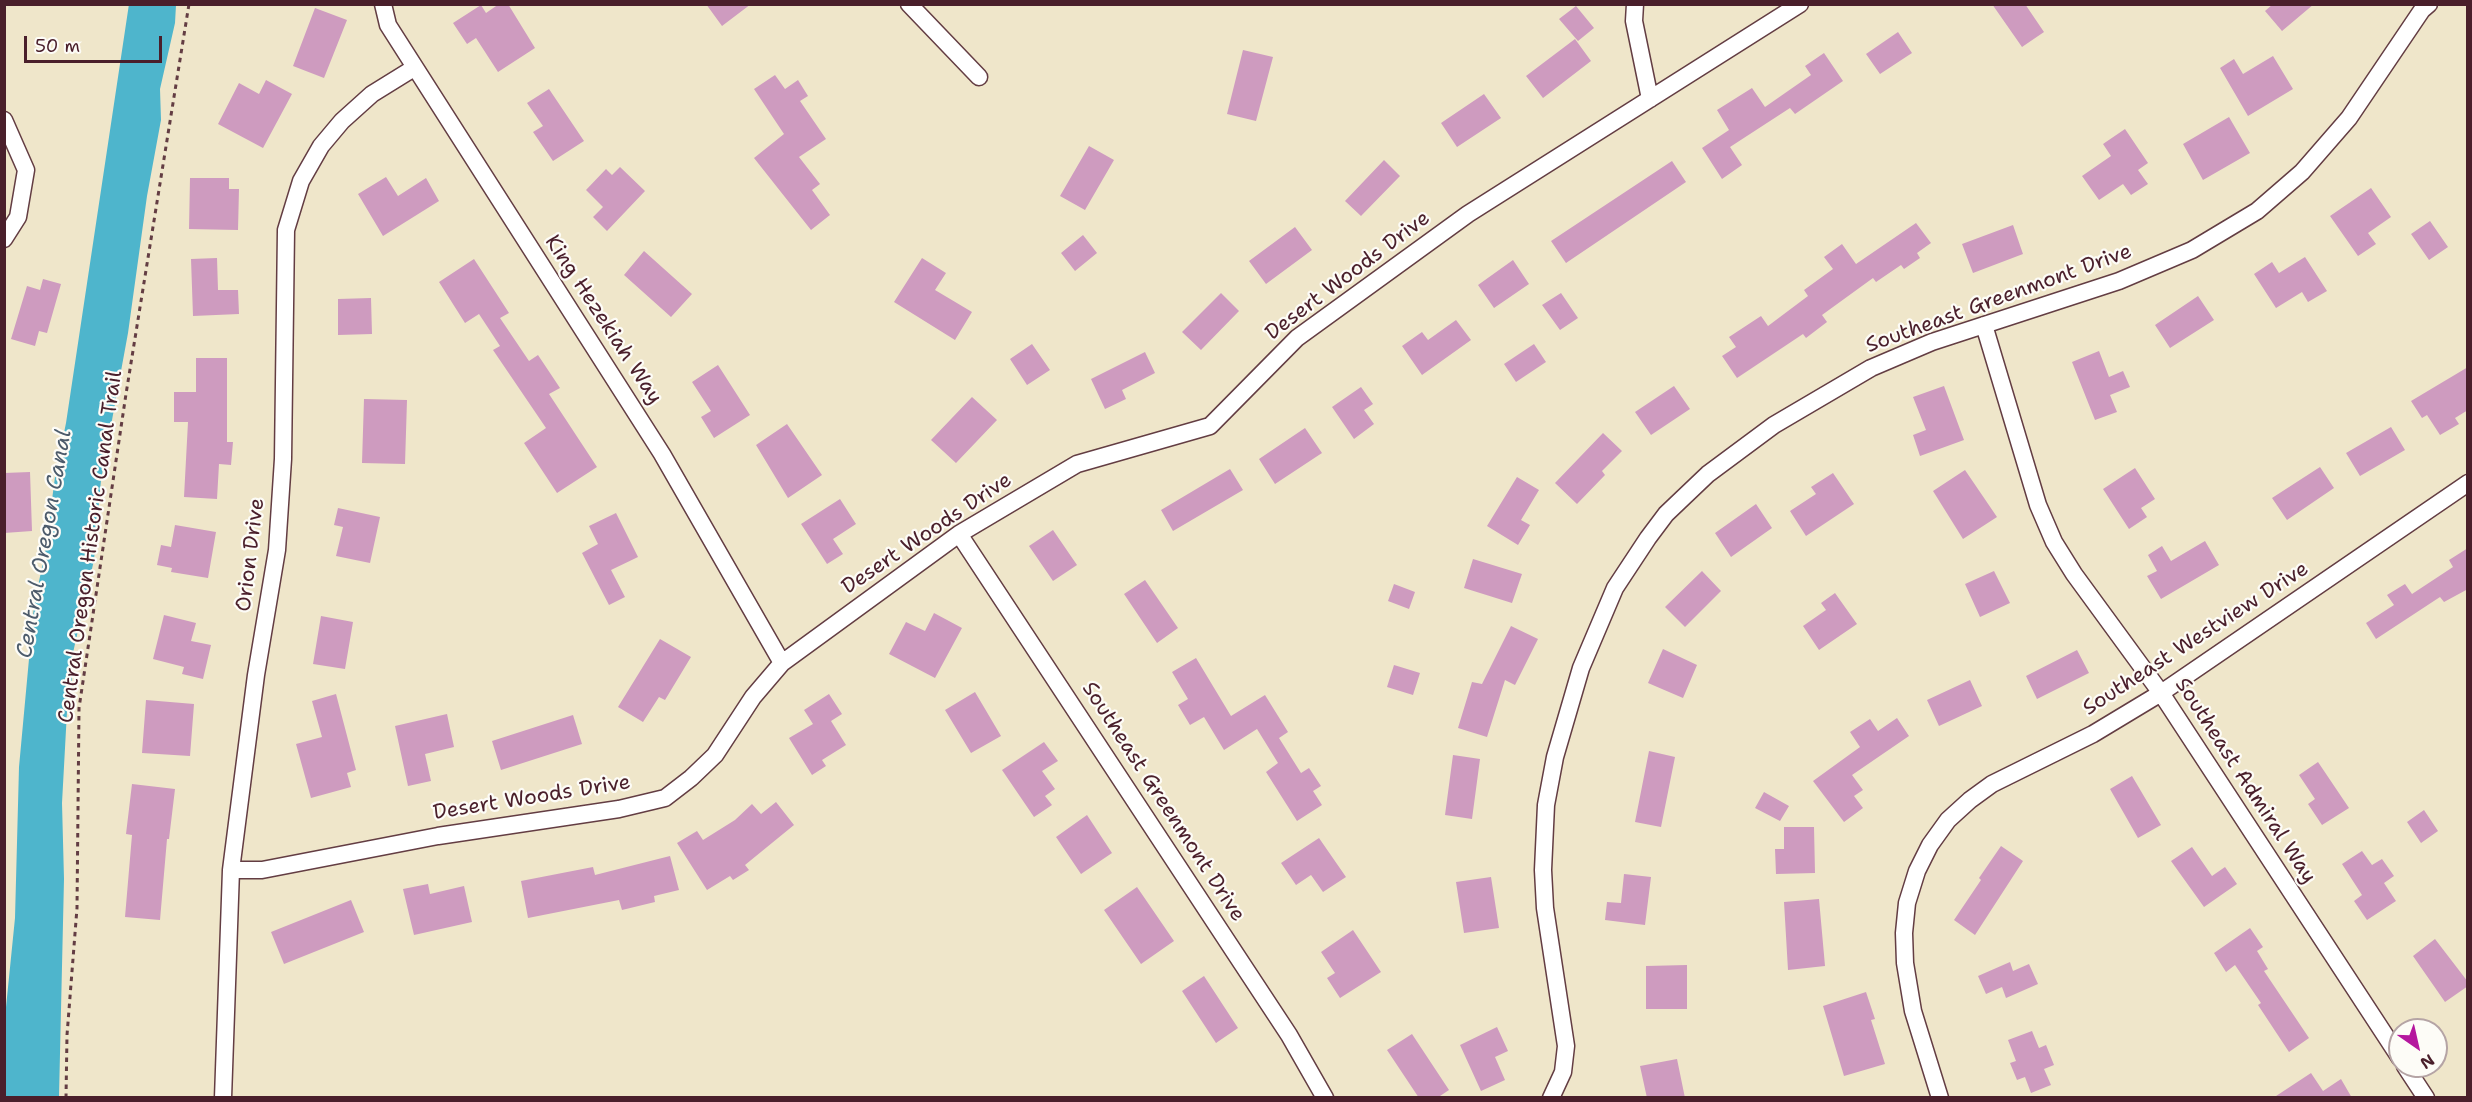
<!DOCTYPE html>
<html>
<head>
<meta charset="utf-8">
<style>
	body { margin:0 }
	#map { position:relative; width:2472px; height:1102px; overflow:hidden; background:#efe6ca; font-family:"Shantell Sans",sans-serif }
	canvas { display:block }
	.frame { position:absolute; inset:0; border:6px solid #4a1f2b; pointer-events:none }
	.north { position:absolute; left:2388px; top:1018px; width:60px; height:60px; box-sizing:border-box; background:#fdfcf7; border:2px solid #b5a4a5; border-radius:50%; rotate:146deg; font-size:16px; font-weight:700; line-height:24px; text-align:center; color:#4a1f2b }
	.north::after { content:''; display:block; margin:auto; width:21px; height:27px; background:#b5179e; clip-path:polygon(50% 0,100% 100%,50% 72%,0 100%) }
	.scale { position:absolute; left:24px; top:36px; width:138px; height:27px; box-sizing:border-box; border:3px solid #4a1f2b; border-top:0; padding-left:8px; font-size:18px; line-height:21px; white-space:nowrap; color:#4a1f2b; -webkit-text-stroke:4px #fdfcf7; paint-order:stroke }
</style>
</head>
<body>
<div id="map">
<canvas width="2472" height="1102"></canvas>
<div class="frame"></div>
<div class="north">N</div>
<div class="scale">50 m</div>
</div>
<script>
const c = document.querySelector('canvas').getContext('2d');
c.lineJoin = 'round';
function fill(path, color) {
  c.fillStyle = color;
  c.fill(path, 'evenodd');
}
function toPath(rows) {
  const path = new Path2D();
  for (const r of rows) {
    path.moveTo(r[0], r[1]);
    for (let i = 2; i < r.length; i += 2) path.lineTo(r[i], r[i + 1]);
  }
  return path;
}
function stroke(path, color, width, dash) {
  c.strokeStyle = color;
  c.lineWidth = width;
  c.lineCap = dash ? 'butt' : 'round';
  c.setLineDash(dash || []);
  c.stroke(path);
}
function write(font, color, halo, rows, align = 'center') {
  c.font = font + ' "Shantell Sans",sans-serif';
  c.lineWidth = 4.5;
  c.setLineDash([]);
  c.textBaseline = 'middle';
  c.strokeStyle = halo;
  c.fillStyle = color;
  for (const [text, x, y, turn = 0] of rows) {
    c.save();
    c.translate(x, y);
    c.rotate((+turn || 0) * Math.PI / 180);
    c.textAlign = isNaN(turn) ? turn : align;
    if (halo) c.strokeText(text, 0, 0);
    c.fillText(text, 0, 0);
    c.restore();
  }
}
fill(toPath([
	[129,4,176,5,175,23,160,89,161,120,147,196,128,333,101,480,94,560,70,666,72,680,68,693,62,803,64,879,59,1097,5,1097,5,1017,15,918,19,767,34,605,45,553,55,477,66,423]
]), '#4eb5cc');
fill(toPath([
	[499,4,508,4,535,48,498,72,476,38,467,44,453,23,481,5,486,13],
	[706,4,751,4,722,26],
	[1992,4,2025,4,2044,32,2022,47],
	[2273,4,2314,4,2282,31,2265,11],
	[1576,6,1594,28,1578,41,1559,19],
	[315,8,347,20,324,78,293,66],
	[1898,32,1912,53,1880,74,1866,54],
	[1575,39,1591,61,1543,98,1526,76],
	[1243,50,1273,57,1256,121,1227,114],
	[1824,53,1843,81,1795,114,1790,108,1730,147,1742,165,1722,179,1702,148,1729,130,1717,110,1752,88,1765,107,1811,75,1805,66],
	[2273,56,2293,89,2248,116,2220,68,2234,59,2243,74],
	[775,75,785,89,798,80,808,96,800,101,826,139,799,157,820,184,812,190,830,215,811,230,754,158,784,134,754,89],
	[266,80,292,94,263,148,218,124,239,83,259,94],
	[549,89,584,141,553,161,533,132,543,126,527,103],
	[1484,94,1501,118,1457,147,1441,123],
	[2229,117,2250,153,2203,180,2183,144],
	[2125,129,2148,163,2138,170,2148,184,2131,195,2123,184,2099,200,2082,176,2111,156,2103,144],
	[1089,146,1114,160,1085,210,1060,196],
	[1384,160,1400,176,1361,216,1345,201],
	[1672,161,1686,182,1566,263,1551,241],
	[620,167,645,191,607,231,593,217,603,207,586,190,606,169,612,175],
	[386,177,398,196,426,178,439,201,383,236,358,194],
	[190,178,229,178,229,189,239,189,238,230,189,229],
	[2371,188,2391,217,2368,233,2376,244,2358,256,2330,216],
	[2430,221,2448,247,2429,260,2411,234],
	[1916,223,1931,243,1917,253,1920,258,1904,269,1901,265,1876,282,1873,278,1822,315,1827,322,1806,338,1803,334,1737,378,1722,356,1736,347,1729,337,1761,316,1768,326,1808,296,1804,290,1833,269,1824,257,1842,244,1856,264],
	[2013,225,2023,254,1973,273,1962,244],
	[1295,227,1312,250,1266,284,1249,261],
	[1083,235,1097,253,1075,271,1061,253],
	[644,251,692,294,671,317,624,275],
	[2305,257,2327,291,2308,302,2302,292,2276,308,2254,274,2272,262,2279,273],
	[217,258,218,290,238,290,239,314,193,316,191,259],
	[922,258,946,273,935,290,972,312,955,340,894,302],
	[474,259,509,313,500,318,529,361,538,355,560,388,549,394,597,467,557,493,524,443,546,428,493,350,500,346,479,314,465,323,439,282],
	[1513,260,1529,284,1494,308,1478,285],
	[43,279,61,284,47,333,39,331,35,346,11,339,27,286,40,290],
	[1221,293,1239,311,1201,350,1182,332],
	[1561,293,1578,318,1560,330,1542,305],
	[2198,296,2214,320,2170,348,2155,325],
	[371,298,372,334,338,335,338,299],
	[1456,320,1471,340,1422,375,1402,346,1422,332,1428,340],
	[1032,344,1050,370,1027,385,1010,359],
	[1534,344,1546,362,1516,382,1504,364],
	[2099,351,2109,377,2123,371,2130,387,2110,395,2117,412,2095,420,2072,362],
	[1145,352,1155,373,1122,390,1126,399,1105,409,1091,379],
	[196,358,227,358,227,442,233,442,231,465,219,464,217,499,184,497,188,422,174,422,174,392,196,392],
	[718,365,750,415,714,438,701,417,711,411,692,382],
	[2468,367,2468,410,2455,418,2459,424,2440,435,2427,415,2422,418,2411,401],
	[1674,386,1690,409,1651,435,1635,412],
	[1944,386,1964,440,1920,456,1913,435,1926,430,1913,397],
	[1361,387,1373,404,1364,410,1374,424,1354,439,1332,407],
	[972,397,997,420,956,463,931,440],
	[364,399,407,400,405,464,362,463],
	[787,424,822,475,788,498,756,445],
	[2391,427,2405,450,2360,476,2346,453],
	[1305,428,1322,453,1275,484,1259,459],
	[1603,433,1622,451,1602,471,1605,475,1577,504,1555,483],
	[2320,467,2334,488,2287,520,2272,498],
	[2135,468,2155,499,2141,508,2147,517,2129,529,2103,489],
	[1230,469,1243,490,1173,531,1161,510],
	[1965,470,1997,517,1963,539,1933,491],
	[30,472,32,531,4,533,4,473],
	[1833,473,1854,504,1806,536,1790,511,1816,494,1811,487],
	[1517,477,1539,490,1521,520,1530,525,1518,545,1487,526],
	[840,499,856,524,833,539,843,554,827,564,801,524],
	[1756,504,1772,528,1731,557,1715,533],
	[338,508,380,517,370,563,336,556,343,527,334,525],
	[616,513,638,557,611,570,625,597,609,605,582,553,598,544,589,526],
	[175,525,216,532,208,578,171,572,172,568,157,565,161,545,171,547],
	[1053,530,1077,565,1053,581,1029,546],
	[2205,541,2219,565,2161,599,2147,576,2157,571,2148,555,2162,546,2171,561],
	[2468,548,2468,589,2444,602,2440,597,2376,639,2366,623,2394,605,2387,595,2405,584,2412,594,2453,567,2449,560],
	[1473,559,1522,574,1512,603,1464,588],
	[1702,571,1721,591,1685,627,1665,607],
	[1994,571,2010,603,1980,617,1965,584],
	[1145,580,1178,628,1157,643,1124,594],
	[1394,584,1415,592,1409,609,1388,601],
	[1835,593,1857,624,1819,650,1803,626,1826,610,1821,603],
	[934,613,962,628,935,678,889,654,906,622,925,631],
	[164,615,196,623,191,641,211,645,203,679,182,674,184,667,153,659],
	[321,616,353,622,345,669,313,664],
	[1511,626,1538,639,1515,685,1505,680,1487,737,1458,728,1472,682,1482,684],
	[660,639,691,657,665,700,659,697,643,722,618,707],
	[1663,649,1697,665,1683,698,1648,683],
	[2077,650,2089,673,2037,699,2026,676],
	[1196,658,1231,716,1265,695,1288,732,1279,738,1301,773,1309,768,1321,786,1313,791,1322,805,1297,821,1266,772,1278,763,1257,729,1224,750,1204,717,1190,725,1178,705,1188,699,1172,672],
	[1394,665,1420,673,1413,695,1387,687],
	[1970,680,1982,706,1939,726,1927,700],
	[975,692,1001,736,971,753,945,710],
	[336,694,356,770,347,773,351,787,311,798,296,744,322,737,312,701],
	[829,694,842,714,831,721,846,745,822,760,826,766,812,775,789,738,813,724,804,710],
	[146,700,194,704,190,756,142,753],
	[447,714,454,747,425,754,431,781,408,786,395,726],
	[573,715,582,744,501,770,492,741],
	[1897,718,1909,736,1852,775,1863,790,1854,796,1863,808,1844,822,1813,781,1860,747,1850,732,1870,719,1878,731],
	[1044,742,1058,761,1042,771,1055,789,1045,796,1052,805,1034,817,1002,770],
	[1649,751,1675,757,1661,827,1635,822],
	[1453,755,1480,759,1472,819,1445,815],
	[2318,762,2349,808,2322,825,2308,804,2315,799,2299,775],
	[2132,776,2161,825,2138,838,2110,789],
	[132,784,175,789,169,839,167,839,160,920,125,917,132,835,126,834],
	[1764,792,1789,806,1780,821,1755,808],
	[776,802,794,825,745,865,749,870,733,880,730,876,707,890,677,843,697,831,703,840,735,820,752,804,761,814],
	[2424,810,2438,831,2421,843,2407,822],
	[1087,815,1112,853,1081,874,1056,837],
	[1784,827,1814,827,1815,873,1776,874,1775,849,1784,849],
	[1319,838,1346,877,1323,892,1311,875,1296,885,1281,863],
	[2001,846,2023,861,1975,935,1954,920,1981,880,1979,878],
	[2192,847,2212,876,2225,867,2237,884,2204,907,2171,861],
	[2362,851,2372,865,2382,859,2394,876,2384,883,2396,901,2367,920,2354,901,2362,895,2342,864],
	[670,856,679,890,654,896,655,902,622,910,619,900,528,918,521,881,593,867,595,875],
	[1624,874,1651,877,1645,925,1605,920,1607,902,1621,903],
	[1491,877,1499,928,1464,933,1456,882],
	[428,884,430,894,464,886,472,922,414,935,403,889],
	[1137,887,1174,941,1141,964,1104,910],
	[1819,899,1825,966,1788,970,1784,902],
	[351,900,364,932,284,964,271,932],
	[2250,928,2263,947,2257,951,2268,969,2264,971,2309,1038,2289,1052,2258,1005,2261,1003,2235,965,2226,972,2214,953],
	[1353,930,1381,972,1340,998,1327,978,1335,973,1321,952],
	[2435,939,2468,982,2468,986,2445,1002,2413,956],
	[2010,962,2013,971,2029,964,2038,984,2006,998,2002,987,1986,994,1978,976],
	[1687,965,1687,1009,1646,1009,1646,966],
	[1204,976,1238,1028,1216,1043,1182,991],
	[1866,992,1875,1019,1871,1020,1885,1064,1844,1076,1823,1006],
	[1497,1027,1508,1051,1495,1057,1505,1080,1481,1091,1460,1045],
	[2032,1031,2039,1048,2046,1045,2054,1065,2044,1069,2051,1085,2031,1093,2025,1077,2017,1080,2010,1063,2016,1061,2008,1040],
	[1412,1034,1449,1090,1437,1098,1419,1098,1387,1050],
	[1677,1059,1685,1098,1647,1098,1640,1066],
	[2311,1073,2323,1091,2341,1079,2352,1098,2273,1098]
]), '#ce9bbf');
const minor = toPath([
	[383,4,388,25,662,454,782,663],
	[909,4,979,77],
	[1635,4,1634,21,1650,99],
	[4,120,26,170,18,217,4,239],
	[1984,325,2038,505,2054,542,2074,574,2161,693,2400,1058],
	[959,534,1289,1035,1325,1098],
	[231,870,262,870,438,836,619,809,665,798,691,778,715,755,753,697,782,663,959,534,1077,464,1210,426,1297,338,1468,214,1800,4],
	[2405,1066,2426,1098],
	[223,1098,231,870,256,675,277,550,283,459,286,230,301,181,321,146,342,121,372,94,414,68],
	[1551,1098,1563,1072,1566,1046,1545,908,1543,870,1546,805,1555,757,1581,668,1615,588,1648,538,1666,514,1708,474,1774,425,1871,368,1932,342,2119,281,2192,250,2257,211,2302,172,2349,118,2422,10,2429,4],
	[1940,1098,1913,1011,1905,963,1904,933,1907,903,1917,871,1930,845,1948,820,1970,800,1992,784,2093,734,2161,693,2468,483]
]);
stroke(minor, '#633d43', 19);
stroke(toPath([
	[66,1098,67,1035,77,908,79,708,126,394,189,4]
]), '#633d43', 3, [4.5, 4.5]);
stroke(minor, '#fff', 16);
write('21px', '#4a1f2b', '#fdfcf7', [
	["Desert Woods Drive",1348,276,-37],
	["Southeast Greenmont Drive",1999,299,-20],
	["King Hezekiah Way",603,320,57],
	["Desert Woods Drive",927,534,-34],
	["Central Oregon Historic Canal Trail",91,547,-82],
	["Orion Drive",251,555,-83],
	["Southeast Westview Drive",2196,639,-33],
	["Southeast Admiral Way",2245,781,57],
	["Desert Woods Drive",532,798,-9],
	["Southeast Greenmont Drive",1163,802,57]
]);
write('italic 22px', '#4c5b6b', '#fdfcf7', [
	["Central Oregon Canal",45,544,-80]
]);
</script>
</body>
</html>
